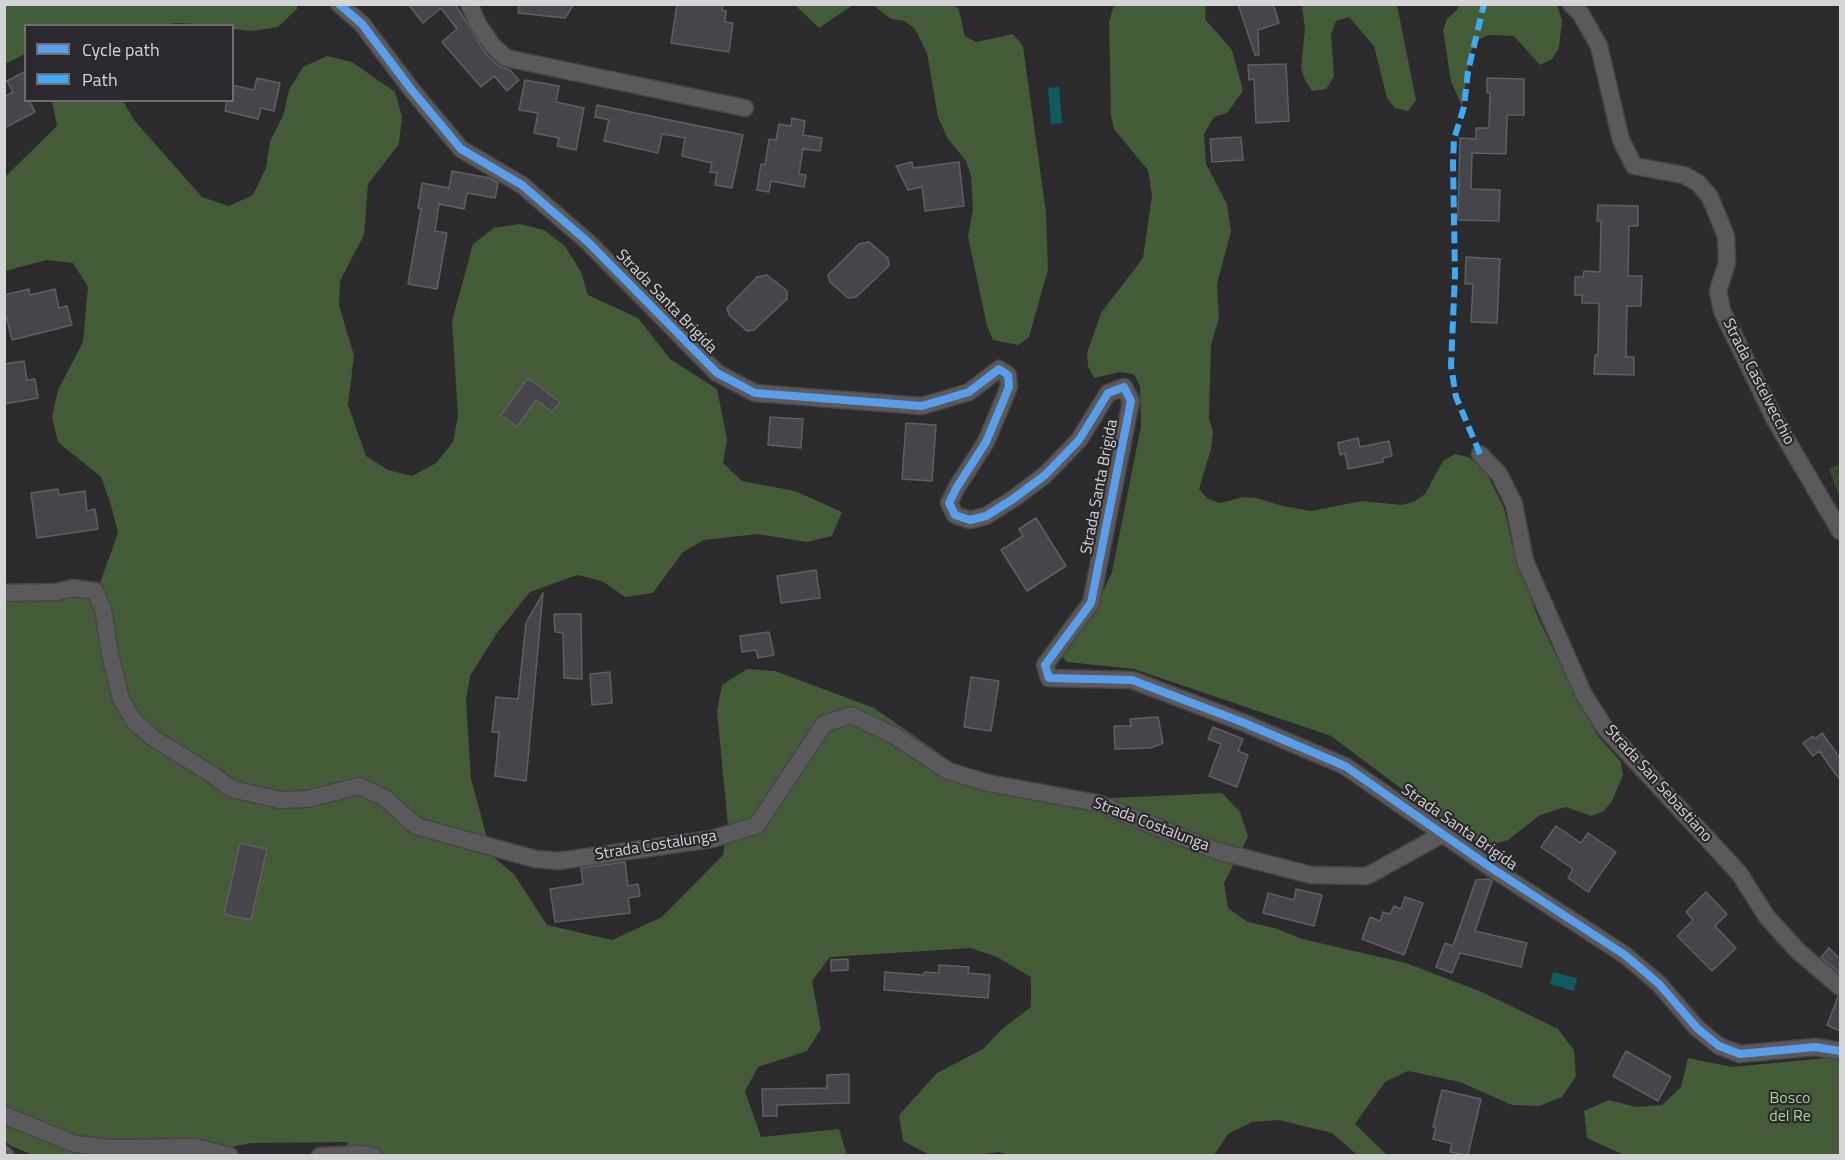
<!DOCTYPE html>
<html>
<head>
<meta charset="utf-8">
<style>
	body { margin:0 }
	#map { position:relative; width:1845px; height:1160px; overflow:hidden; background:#2b2a2c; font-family:"Titillium Web",sans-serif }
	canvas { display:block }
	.frame { position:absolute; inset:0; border:6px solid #d5d4d6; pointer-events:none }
	.legend { position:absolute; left:24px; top:24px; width:210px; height:78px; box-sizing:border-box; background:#2b292d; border:2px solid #6f6d71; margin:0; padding:8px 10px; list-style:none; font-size:18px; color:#d5d4d6 }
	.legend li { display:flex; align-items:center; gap:12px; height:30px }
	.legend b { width:30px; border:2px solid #6f6d71 }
</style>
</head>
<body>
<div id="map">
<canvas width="1845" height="1160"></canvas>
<div class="frame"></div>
<ul class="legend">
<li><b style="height:8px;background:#5a9eea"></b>Cycle path</li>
<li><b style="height:8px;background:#3fa9f5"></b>Path</li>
</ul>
</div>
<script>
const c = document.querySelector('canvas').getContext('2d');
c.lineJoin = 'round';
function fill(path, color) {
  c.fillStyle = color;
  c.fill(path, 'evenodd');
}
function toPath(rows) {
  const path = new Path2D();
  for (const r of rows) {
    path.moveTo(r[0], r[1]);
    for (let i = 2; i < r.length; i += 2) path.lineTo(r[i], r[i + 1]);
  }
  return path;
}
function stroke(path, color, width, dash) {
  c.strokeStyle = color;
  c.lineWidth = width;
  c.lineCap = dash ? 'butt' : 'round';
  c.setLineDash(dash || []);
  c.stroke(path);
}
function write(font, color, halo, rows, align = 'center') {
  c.font = font + ' "Titillium Web",sans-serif';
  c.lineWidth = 4.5;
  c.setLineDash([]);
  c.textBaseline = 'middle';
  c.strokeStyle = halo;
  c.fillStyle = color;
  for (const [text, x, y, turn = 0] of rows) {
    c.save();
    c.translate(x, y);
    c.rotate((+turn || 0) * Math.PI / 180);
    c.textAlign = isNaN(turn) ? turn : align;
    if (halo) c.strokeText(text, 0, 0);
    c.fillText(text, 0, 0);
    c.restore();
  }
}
fill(toPath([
	[1840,464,1840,498,1829,469]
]), '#354b29');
fill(toPath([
	[5,4,297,4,297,9,278,27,252,31,233,29,232,26,175,23,166,26,26,26,25,54,5,64],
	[795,5,853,5,819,28],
	[873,5,955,5,959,10,965,36,976,42,1013,34,1023,46,1046,213,1048,269,1029,337,1018,345,993,340,987,326,968,237,973,209,971,176,966,161,948,139,938,117,927,53,915,29,905,21,891,19],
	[1114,5,1206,5,1205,19,1232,50,1243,91,1227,113,1214,117,1204,134,1206,164,1227,204,1231,231,1217,284,1219,318,1211,345,1209,418,1213,432,1211,449,1199,489,1208,499,1220,503,1244,497,1256,498,1283,506,1311,511,1362,501,1402,505,1415,501,1425,494,1443,461,1455,454,1468,457,1485,470,1504,508,1513,548,1537,615,1571,687,1598,736,1621,762,1623,775,1612,801,1604,811,1591,816,1566,807,1540,815,1508,840,1495,844,1470,840,1331,736,1134,669,1067,662,1061,655,1082,625,1091,617,1112,572,1141,426,1140,386,1134,374,1120,372,1094,378,1088,366,1087,353,1101,313,1143,258,1152,196,1148,170,1114,129,1111,116,1109,22],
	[1302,5,1397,5,1416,100,1408,111,1395,108,1387,98,1374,46,1349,17,1336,21,1331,34,1334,77,1326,89,1312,91,1305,80,1301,68,1305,29],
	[1459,5,1557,5,1562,20,1559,48,1552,59,1540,65,1514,36,1488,35,1474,42,1470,56,1462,106,1451,81,1443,30,1447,19,1457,10],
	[327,56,352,62,395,92,402,116,399,144,368,184,364,235,340,281,339,306,354,355,348,405,366,456,388,470,412,476,436,463,453,442,458,416,452,321,473,244,494,228,520,224,544,230,565,246,581,272,588,295,638,318,670,359,717,389,727,439,723,463,742,481,795,491,842,512,832,536,807,542,757,534,704,540,682,553,653,593,625,597,602,581,577,575,530,592,497,633,470,676,466,700,471,779,492,856,514,874,547,925,612,940,662,917,723,855,728,826,717,711,722,685,747,669,775,671,874,708,959,767,1089,799,1222,793,1240,812,1248,837,1224,883,1228,908,1248,922,1275,928,1302,939,1406,963,1482,992,1558,1029,1574,1050,1576,1076,1562,1097,1539,1106,1512,1105,1460,1082,1408,1071,1385,1082,1355,1124,1387,1155,1357,1155,1332,1133,1279,1120,1252,1122,1228,1134,1214,1155,1011,1156,999,1152,979,1155,930,1155,903,1141,899,1115,937,1073,983,1049,1002,1029,1031,1007,1031,977,997,957,971,948,830,957,812,981,821,1029,807,1051,758,1067,745,1091,761,1137,839,1129,847,1155,343,1155,348,1142,251,1143,187,1156,35,1156,11,1146,4,1141,5,593,49,593,100,583,118,533,111,505,101,477,58,442,52,417,58,390,83,342,88,287,73,263,47,260,5,271,5,177,57,126,52,101,123,101,134,120,202,197,229,206,253,195,266,168,270,141,283,116,289,90,303,67],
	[1837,1057,1840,1057,1840,1155,1624,1155,1587,1138,1584,1111,1609,1100,1636,1107,1662,1105,1681,1087,1688,1058,1732,1067]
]), '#435b37');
fill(toPath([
	[1059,87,1062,123,1051,124,1048,88],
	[1553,972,1577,978,1574,991,1550,984]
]), '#105b5d');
const building = toPath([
	[408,4,455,4,486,54,499,66,510,70,519,80,507,91,494,76,481,87,442,42,457,29,441,8,423,23,408,4],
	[519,4,574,4,565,18,518,13,519,4],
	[677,4,723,4,722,10,726,11,725,22,733,23,729,52,671,43,677,4],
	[1238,4,1273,4,1279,23,1258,30,1259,55,1255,55,1238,4],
	[1286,64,1289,121,1256,123,1254,79,1249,80,1248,65,1286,64],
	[26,71,26,100,29,100,35,112,4,128,4,97,13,92,7,81,26,71],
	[257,78,280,83,274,111,261,108,258,119,225,111,227,100,232,100,232,85,254,90,257,78],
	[1487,78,1524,79,1524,115,1507,115,1506,154,1472,153,1471,189,1500,190,1499,221,1458,220,1460,138,1476,139,1476,128,1489,128,1490,93,1487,93,1487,78],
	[525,80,559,86,556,102,584,108,576,150,557,146,559,138,534,133,538,113,519,110,525,80],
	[597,105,743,135,732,188,715,185,717,173,710,172,712,163,682,156,685,138,662,134,658,153,604,141,609,120,595,117,597,105],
	[792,118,805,121,803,135,822,138,820,151,803,149,799,174,806,175,804,187,771,181,769,192,757,190,761,164,765,165,769,139,776,140,779,124,791,126,792,118],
	[1241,137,1243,160,1212,162,1210,139,1241,137],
	[912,162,913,168,959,162,964,206,925,211,922,187,908,190,896,166,912,162],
	[452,171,490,178,498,183,495,198,467,193,464,209,439,204,435,231,447,233,437,289,408,284,421,209,418,208,422,183,449,188,452,171],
	[1598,205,1638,206,1638,226,1629,226,1628,276,1642,276,1641,306,1627,306,1626,357,1634,357,1634,375,1594,374,1595,355,1598,355,1599,303,1582,303,1582,295,1575,295,1575,277,1583,277,1584,271,1600,272,1601,221,1597,221,1598,205],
	[869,242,888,258,889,266,856,297,848,298,830,282,828,275,859,244,869,242],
	[1466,257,1500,259,1497,323,1471,322,1473,284,1465,284,1466,257],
	[767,275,787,291,787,299,754,330,747,331,729,315,727,308,757,277,767,275],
	[29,289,30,295,55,289,59,308,67,306,72,325,12,340,4,308,4,295,29,289],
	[24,361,27,380,35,379,38,398,4,404,4,364,24,361],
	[528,378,560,402,552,412,536,400,517,427,501,415,528,378],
	[770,417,803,419,801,448,768,445,770,417],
	[906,423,936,425,932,481,902,479,906,423],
	[1358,438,1360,447,1389,441,1392,456,1383,458,1383,462,1348,469,1345,453,1340,455,1338,443,1358,438],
	[58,489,59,495,85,491,87,511,95,509,98,529,37,538,31,493,58,489],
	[1036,518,1066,566,1027,591,1001,550,1023,536,1019,529,1036,518],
	[816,570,820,598,781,603,777,576,816,570],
	[543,593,526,781,495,776,499,732,492,732,496,697,518,699,526,623,543,593],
	[554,614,581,614,582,679,564,678,563,633,555,632,554,614],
	[769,632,774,655,758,658,756,650,742,652,740,636,769,632],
	[610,672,612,703,592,705,590,674,610,672],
	[971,677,999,681,991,731,964,727,971,677],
	[1158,717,1163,743,1151,748,1115,749,1114,726,1131,726,1130,719,1158,717],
	[1213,727,1243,739,1238,751,1248,755,1237,787,1209,776,1221,744,1208,739,1213,727],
	[1822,733,1840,758,1840,780,1819,751,1813,756,1803,743,1813,736,1815,739,1822,733],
	[1556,826,1581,843,1588,833,1616,852,1588,892,1568,878,1573,869,1541,847,1556,826],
	[240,843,267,849,251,920,224,914,240,843],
	[625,862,628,886,638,884,640,896,628,898,630,913,555,922,550,889,583,884,581,868,625,862],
	[1489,879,1492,881,1475,931,1527,943,1521,967,1460,953,1452,973,1436,967,1445,943,1453,946,1476,880,1489,879],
	[1296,889,1322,895,1314,926,1263,913,1268,893,1294,900,1296,889],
	[1706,892,1727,914,1715,926,1736,948,1712,971,1677,936,1693,920,1686,912,1706,892],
	[1405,897,1423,903,1404,955,1362,939,1370,917,1380,921,1383,912,1390,914,1394,906,1401,909,1405,897],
	[1829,948,1840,959,1840,974,1821,957,1829,948],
	[848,959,848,970,831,971,831,960,848,959],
	[939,965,969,967,968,973,990,975,988,998,884,990,885,972,923,975,925,972,939,973,939,965],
	[1838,997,1840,997,1840,1031,1827,1025,1838,997],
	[1626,1051,1671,1077,1658,1101,1613,1076,1626,1051],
	[849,1074,849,1103,777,1105,777,1116,763,1116,762,1089,827,1088,827,1075,849,1074],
	[1442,1090,1481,1099,1468,1155,1450,1152,1452,1144,1433,1139,1436,1127,1433,1127,1442,1090]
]);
fill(building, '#47454c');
stroke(building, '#5f5f60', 1.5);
const minor = toPath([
	[339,4,362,24,411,89,461,149,522,185,588,242,717,373,755,393,922,406,969,392,999,369,1008,375,1009,387,986,442,957,487,949,503,955,515,970,520,986,516,1013,499,1045,475,1079,440,1108,393,1124,387,1131,401,1091,603,1045,665,1049,678,1132,680,1242,722,1345,766,1490,867,1625,955,1659,984,1697,1028,1719,1046,1740,1054,1815,1047,1840,1051],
	[469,4,478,24,493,46,506,58,745,108],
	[1571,4,1581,14,1599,46,1621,140,1634,166,1684,175,1698,183,1710,197,1726,236,1727,263,1718,291,1722,311,1775,420,1840,531],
	[1480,454,1499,474,1514,504,1525,561,1583,693,1605,728,1739,873,1767,917,1798,951,1840,987],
	[4,593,56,592,73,588,95,591,103,609,110,654,121,699,134,721,153,738,210,773,232,789,280,800,307,799,359,786,385,798,416,826,535,859,559,861,712,839,757,825,824,724,851,715,895,736,948,771,988,783,1097,803,1214,850,1311,875,1367,876,1443,834],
	[4,1115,75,1144,111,1148,196,1147,230,1156],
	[4,1154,6,1156],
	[320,1156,359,1154,373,1156]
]);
stroke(minor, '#464547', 19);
stroke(minor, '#5a595b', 16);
stroke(toPath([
	[1480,454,1456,397,1451,366,1455,274,1453,161,1454,139,1464,107,1468,71,1484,4]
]), '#3fa9f5', 6, [12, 6]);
stroke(toPath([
	[339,4,362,24,411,89,461,149,522,185,588,242,717,373,755,393,922,406,969,392,999,369,1008,375,1009,387,986,442,957,487,949,503,955,515,970,520,986,516,1013,499,1045,475,1079,440,1108,393,1124,387,1131,401,1091,603,1045,665,1049,678,1132,680,1242,722,1345,766,1490,867,1625,955,1659,984,1697,1028,1719,1046,1740,1054,1815,1047,1840,1051]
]), '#5a9eea', 8);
write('16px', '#d5d4d6', '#2b292d', [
	["Strada Santa Brigida",666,302,46],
	["Strada Castelvecchio",1758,382,63],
	["Strada Santa Brigida",1100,487,-79],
	["Strada San Sebastiano",1658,784,48],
	["Strada Costalunga",1151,825,21],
	["Strada Santa Brigida",1459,828,35],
	["Strada Costalunga",656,846,-9]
]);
write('16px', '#a6d390', '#2b292d', [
	["Bosco",1790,1099],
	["del Re",1790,1117]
]);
</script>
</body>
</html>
